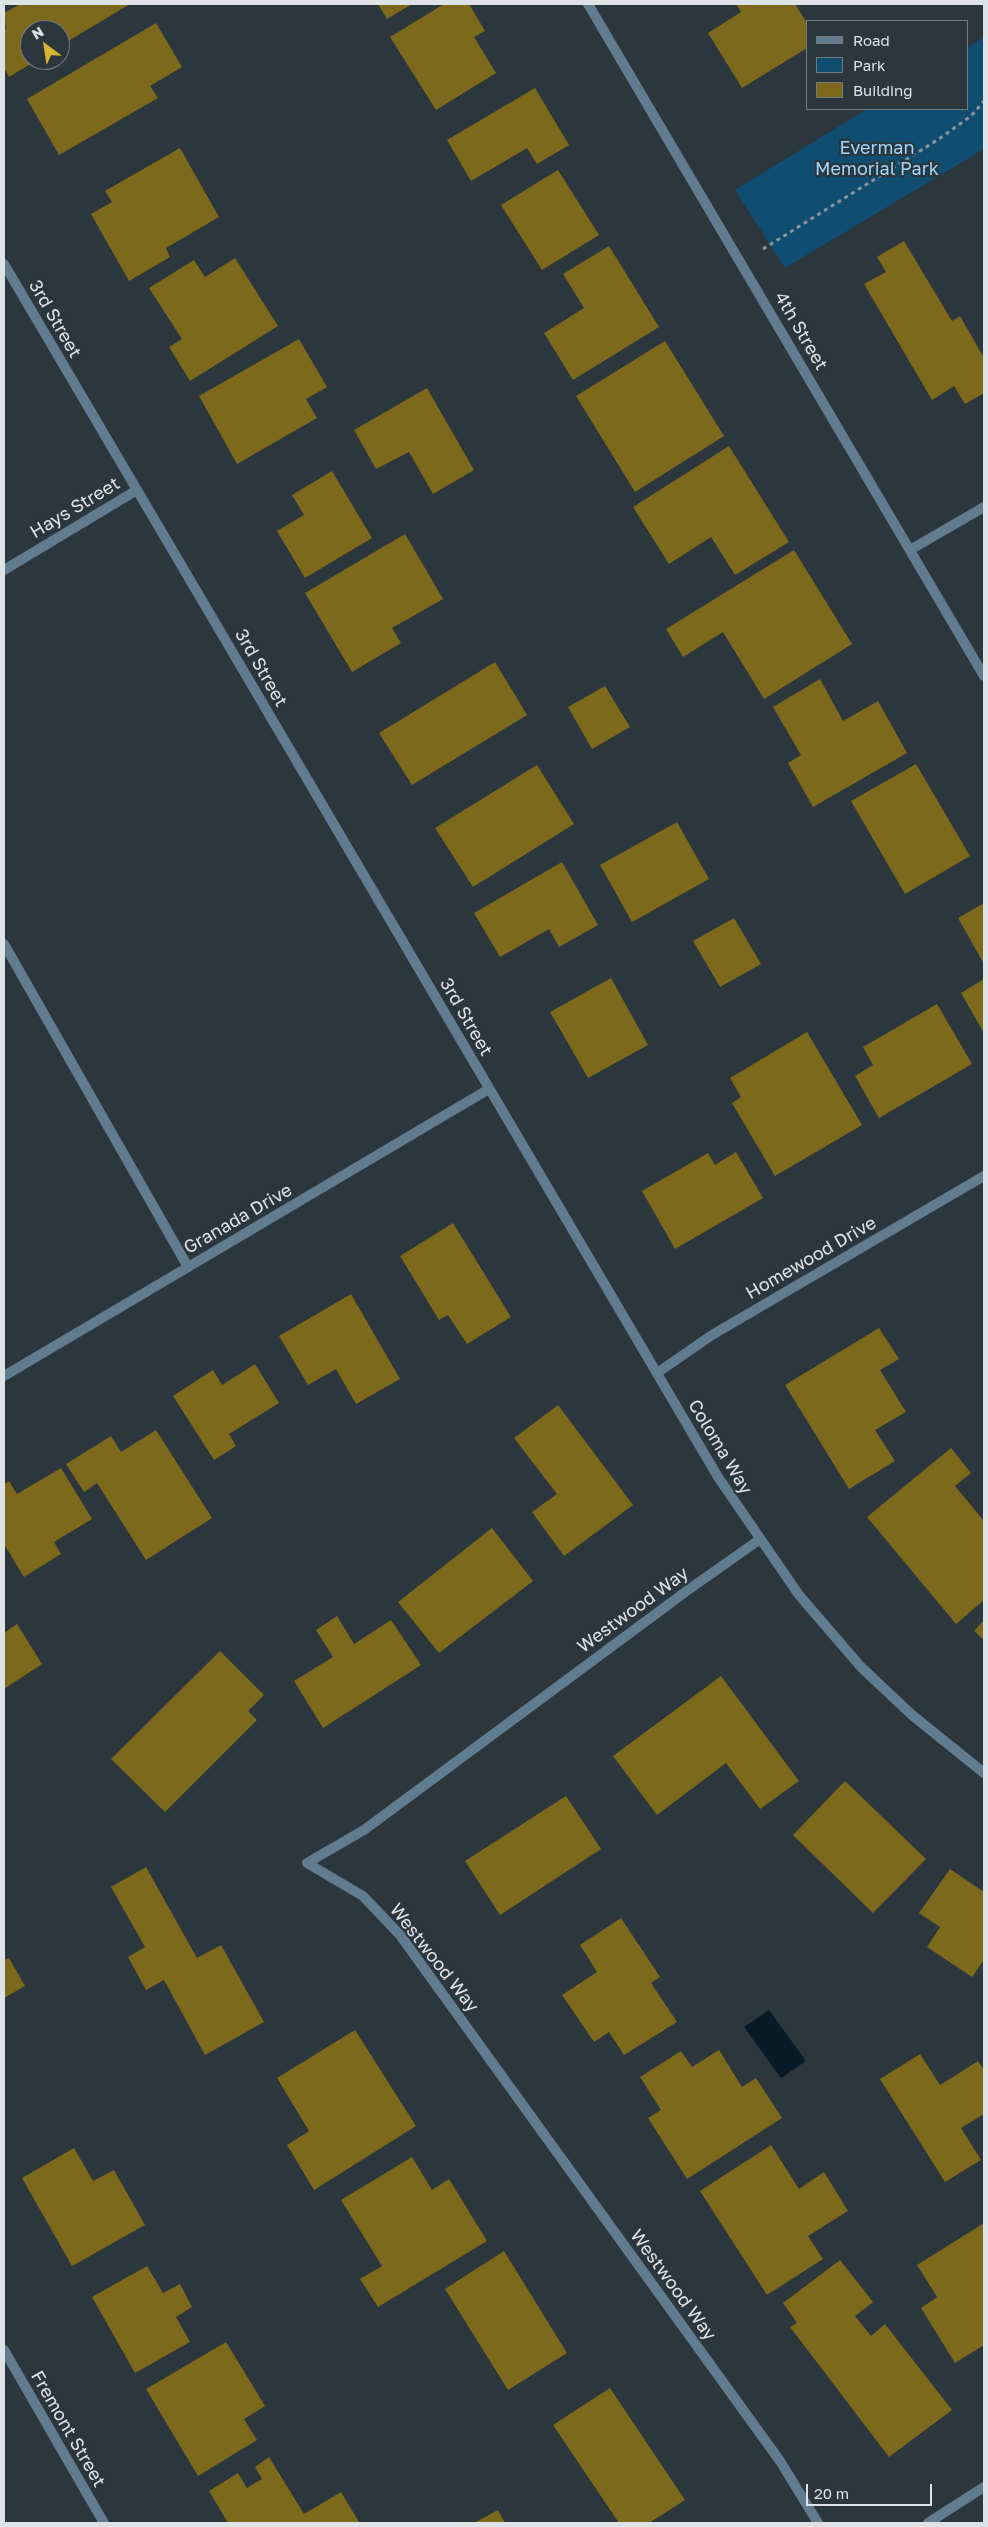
<!DOCTYPE html>
<html>
<head>
<meta charset="utf-8">
<style>
	body { margin:0 }
	#map { position:relative; width:988px; height:2527px; overflow:hidden; background:#2c363d; font-family:"Golos Text",sans-serif }
	canvas { display:block }
	.frame { position:absolute; inset:0; border:5px solid #dee3e8; pointer-events:none }
	.legend { position:absolute; left:806px; top:20px; width:162px; height:90px; box-sizing:border-box; background:#2c363d; border:1px solid #737b81; margin:0; padding:6px 9px; list-style:none; font-size:15px; color:#dee3e8 }
	.legend li { display:flex; align-items:center; gap:10px; height:25px }
	.legend b { width:25px; border:1px solid #737b81 }
	.north { position:absolute; left:20px; top:20px; width:50px; height:50px; box-sizing:border-box; background:#2c363d; border:1px solid #737b81; border-radius:50%; rotate:329deg; font-size:14px; font-weight:700; line-height:20px; text-align:center; color:#dee3e8 }
	.north::after { content:''; display:block; margin:auto; width:18px; height:22px; background:#d6b534; clip-path:polygon(50% 0,100% 100%,50% 72%,0 100%) }
	.scale { position:absolute; left:806px; top:2484px; width:126px; height:22px; box-sizing:border-box; border:2px solid #dee3e8; border-top:0; padding-left:6px; font-size:15px; line-height:18px; white-space:nowrap; color:#dee3e8; -webkit-text-stroke:4px #2c363d; paint-order:stroke }
</style>
</head>
<body>
<div id="map">
<canvas width="988" height="2527"></canvas>
<div class="frame"></div>
<ul class="legend">
<li><b style="height:6px;background:#617b8f"></b>Road</li>
<li><b style="height:14px;background:#0f4d71"></b>Park</li>
<li><b style="height:14px;background:#7d691b"></b>Building</li>
</ul>
<div class="north">N</div>
<div class="scale">20 m</div>
</div>
<script>
const c = document.querySelector('canvas').getContext('2d');
c.lineJoin = 'round';
function fill(path, color) {
  c.fillStyle = color;
  c.fill(path, 'evenodd');
}
function toPath(rows) {
  const path = new Path2D();
  for (const r of rows) {
    path.moveTo(r[0], r[1]);
    for (let i = 2; i < r.length; i += 2) path.lineTo(r[i], r[i + 1]);
  }
  return path;
}
function stroke(path, color, width, dash) {
  c.strokeStyle = color;
  c.lineWidth = width;
  c.lineCap = dash ? 'butt' : 'round';
  c.setLineDash(dash || []);
  c.stroke(path);
}
function write(font, color, halo, rows, align = 'center') {
  c.font = font + ' "Golos Text",sans-serif';
  c.lineWidth = 4.5;
  c.setLineDash([]);
  c.textBaseline = 'middle';
  c.strokeStyle = halo;
  c.fillStyle = color;
  for (const [text, x, y, turn = 0] of rows) {
    c.save();
    c.translate(x, y);
    c.rotate((+turn || 0) * Math.PI / 180);
    c.textAlign = isNaN(turn) ? turn : align;
    if (halo) c.strokeText(text, 0, 0);
    c.fillText(text, 0, 0);
    c.restore();
  }
}
fill(toPath([
	[984,37,984,149,785,268,735,190,867,109,967,109,967,48]
]), '#0f4d71');
fill(toPath([
	[769,2010,806,2061,781,2078,744,2027]
]), '#061a28');
fill(toPath([
	[20,4,130,4,60,46,60,30,30,30,30,60,37,60,9,77,4,68,4,30,6,29,4,13],
	[378,4,412,4,387,19],
	[444,4,469,4,485,31,474,37,496,73,436,110,390,37],
	[736,4,795,4,807,23,807,48,742,88,708,33,741,12],
	[156,23,182,67,150,86,158,98,59,155,27,99],
	[535,88,569,145,537,164,527,148,471,181,447,140],
	[180,148,219,217,166,248,170,257,129,281,91,214,112,202,105,191],
	[558,170,599,235,542,270,501,205],
	[904,241,952,321,960,316,984,358,984,393,965,404,954,386,932,400,864,284,886,272,877,257],
	[609,246,659,327,573,380,544,333,584,308,563,274],
	[235,258,278,326,190,381,169,347,182,339,149,288,194,260,205,277],
	[299,339,327,387,306,399,317,418,237,464,199,396],
	[665,341,724,436,635,492,576,396],
	[427,388,474,470,433,494,409,452,376,469,354,430],
	[729,446,789,542,735,575,711,537,669,564,633,507],
	[332,471,372,538,305,578,277,531,304,515,292,495],
	[405,534,443,599,392,628,401,643,352,672,305,593],
	[794,550,852,644,764,699,723,632,683,657,666,629],
	[495,662,527,715,412,785,379,733],
	[820,679,843,721,878,701,907,753,813,807,788,763,801,755,773,707],
	[605,686,630,727,592,749,568,707],
	[916,764,970,856,905,894,851,801],
	[537,765,574,824,473,887,435,828],
	[677,822,709,879,632,922,600,865],
	[562,862,598,925,559,947,549,929,500,957,474,913],
	[984,903,984,964,958,918],
	[734,918,761,964,720,987,693,941],
	[611,978,648,1045,588,1078,550,1012],
	[984,979,984,1033,961,993],
	[937,1004,972,1064,879,1118,855,1076,873,1065,863,1047],
	[807,1032,862,1125,775,1176,732,1103,741,1097,730,1078],
	[736,1152,763,1198,675,1249,642,1191,708,1153,715,1165],
	[453,1223,511,1317,467,1344,448,1315,439,1320,400,1256],
	[351,1294,400,1379,356,1404,336,1369,308,1385,279,1336],
	[879,1328,899,1359,880,1370,906,1412,875,1430,895,1461,849,1489,785,1385],
	[255,1364,279,1403,229,1434,236,1446,214,1460,173,1396,213,1370,222,1385],
	[558,1405,633,1505,564,1556,532,1512,557,1494,514,1438],
	[156,1430,212,1518,146,1560,97,1483,84,1492,66,1464,111,1436,121,1452],
	[951,1448,971,1473,955,1486,984,1521,984,1600,956,1624,867,1517],
	[61,1468,92,1519,54,1542,61,1554,24,1577,4,1544,4,1484,9,1481,17,1494],
	[492,1528,533,1581,439,1653,398,1602],
	[337,1616,354,1644,391,1620,421,1665,323,1728,294,1681,333,1657,316,1630],
	[984,1620,984,1640,974,1631],
	[17,1624,42,1664,4,1689,4,1633],
	[220,1651,264,1695,248,1711,257,1720,165,1812,111,1759],
	[721,1676,799,1781,760,1809,726,1763,657,1815,613,1756],
	[845,1781,926,1859,873,1913,793,1835],
	[566,1796,601,1849,500,1915,465,1861],
	[146,1867,197,1958,221,1945,264,2022,205,2055,164,1980,146,1990,128,1957,145,1947,111,1887],
	[950,1869,984,1892,984,1960,972,1977,927,1947,940,1927,919,1913],
	[621,1918,660,1977,651,1983,677,2022,624,2055,609,2032,594,2042,562,1995,597,1972,580,1945],
	[9,1958,25,1986,4,1998,4,1960],
	[355,2030,416,2126,314,2190,287,2145,309,2131,277,2078],
	[719,2050,742,2087,756,2078,782,2118,687,2179,648,2118,661,2110,640,2077,681,2051,692,2067],
	[920,2054,940,2085,978,2061,984,2070,984,2114,961,2128,981,2160,945,2182,880,2079],
	[771,2145,799,2189,824,2172,848,2211,808,2236,823,2259,767,2295,700,2191],
	[74,2148,93,2181,114,2170,145,2225,72,2266,22,2178],
	[412,2157,432,2190,449,2179,487,2241,378,2307,360,2279,382,2266,341,2200],
	[984,2223,984,2345,955,2363,921,2308,937,2297,917,2265],
	[504,2251,567,2353,508,2390,445,2289],
	[840,2260,873,2302,855,2316,871,2336,885,2324,952,2410,889,2457,790,2327,797,2323,783,2303],
	[147,2266,163,2293,180,2284,192,2307,176,2317,190,2342,135,2373,92,2297],
	[226,2342,265,2406,244,2419,257,2440,198,2476,146,2389],
	[610,2388,685,2500,649,2523,619,2523,553,2425],
	[269,2457,304,2514,341,2492,359,2522,228,2523,209,2491,238,2473,247,2488,262,2479,255,2467],
	[498,2510,505,2523,474,2523]
]), '#7d691b');
stroke(toPath([
	[763,249,939,139,971,116,984,101]
]), '#8b9399', 3, [4, 4]);
stroke(toPath([
	[4,944,188,1267]
]), '#617b8f', 10);
stroke(toPath([
	[588,4,984,676],
	[4,264,718,1477,799,1595,861,1667,912,1715,984,1773],
	[910,550,984,507],
	[4,570,137,490],
	[657,1373,712,1335,984,1176],
	[4,1376,489,1089],
	[759,1540,688,1590,364,1830,307,1863,363,1896,400,1935,780,2461,818,2523],
	[4,2350,104,2523],
	[928,2523,984,2487]
]), '#617b8f', 10);
write('18px', '#a1d5fb', '#2c363d', [
	["Everman",877,148],
	["Memorial Park",877,169]
]);
write('18px', '#dee3e8', '#2c363d', [
	["3rd Street",55,319,60],
	["4th Street",801,331,60],
	["Hays Street",75,508,-31],
	["3rd Street",261,668,60],
	["3rd Street",466,1017,60],
	["Granada Drive",238,1219,-30],
	["Homewood Drive",811,1258,-30],
	["Coloma Way",720,1447,59],
	["Westwood Way",633,1610,-36],
	["Westwood Way",434,1958,52],
	["Westwood Way",673,2285,54],
	["Fremont Street",68,2429,60]
]);
</script>
</body>
</html>
